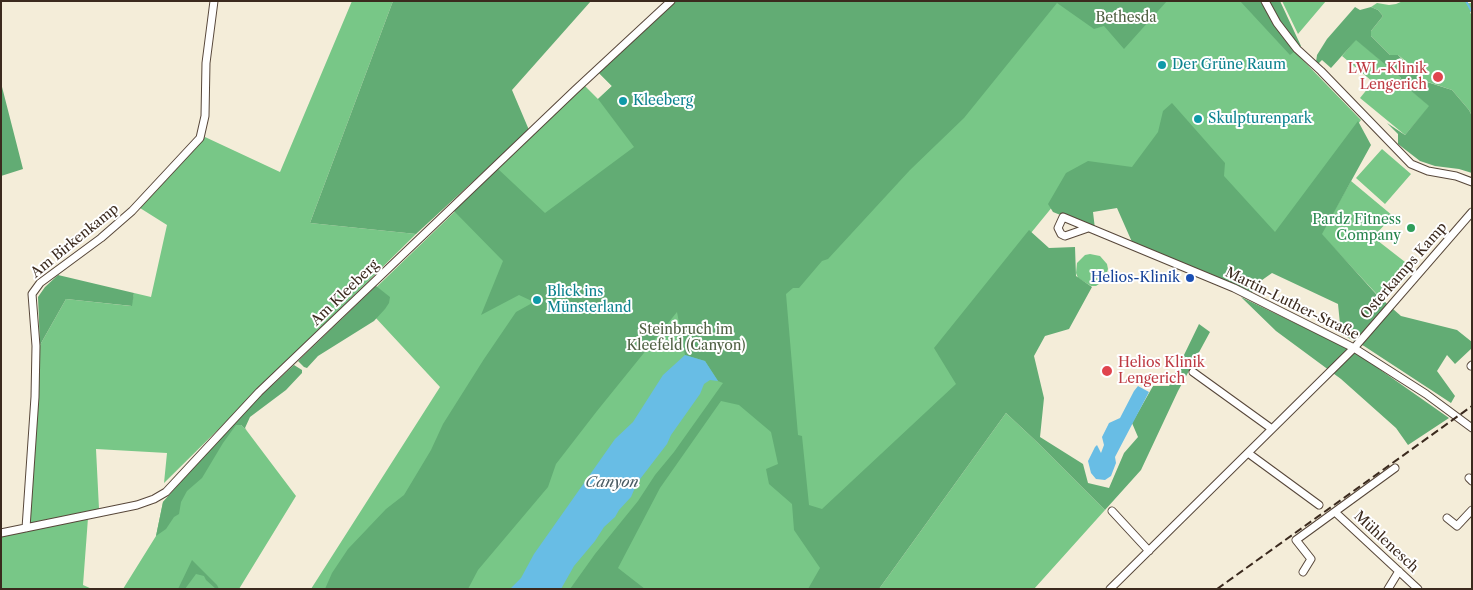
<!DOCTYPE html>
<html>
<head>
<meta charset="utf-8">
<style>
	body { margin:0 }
	#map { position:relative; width:1473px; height:590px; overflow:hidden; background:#f4edd9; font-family:"Libre Caslon Text",serif }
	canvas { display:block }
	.frame { position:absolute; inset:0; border:2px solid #3b2a1e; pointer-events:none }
</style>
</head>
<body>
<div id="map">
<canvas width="1473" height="590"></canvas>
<div class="frame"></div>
</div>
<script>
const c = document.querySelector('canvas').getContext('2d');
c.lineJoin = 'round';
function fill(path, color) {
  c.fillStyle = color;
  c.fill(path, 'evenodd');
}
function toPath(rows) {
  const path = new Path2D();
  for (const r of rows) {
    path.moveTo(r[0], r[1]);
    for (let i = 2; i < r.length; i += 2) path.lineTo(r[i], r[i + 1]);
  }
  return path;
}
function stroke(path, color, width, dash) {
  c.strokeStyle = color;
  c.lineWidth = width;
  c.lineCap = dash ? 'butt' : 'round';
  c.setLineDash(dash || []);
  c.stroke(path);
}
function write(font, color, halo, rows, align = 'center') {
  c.font = font + ' "Libre Caslon Text",serif';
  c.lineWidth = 4;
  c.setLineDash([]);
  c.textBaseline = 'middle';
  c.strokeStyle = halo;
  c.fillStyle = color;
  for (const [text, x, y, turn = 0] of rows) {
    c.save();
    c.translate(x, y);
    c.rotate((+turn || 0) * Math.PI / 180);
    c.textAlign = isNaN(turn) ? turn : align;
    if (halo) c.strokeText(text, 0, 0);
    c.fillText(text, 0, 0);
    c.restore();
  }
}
fill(toPath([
	[352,1,393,1,310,223,416,234,164,483,167,453,96,449,99,509,30,523,40,345,66,299,131,306,134,293,151,297,167,225,140,208,205,137,280,172],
	[675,1,1262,1,1293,50,1361,120,1276,235,1119,203,1062,195,937,348,1005,412,877,589,311,589,440,387,361,302,498,170,497,168,585,86,598,99,612,86,599,73],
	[1282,1,1326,1,1298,34],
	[1403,1,1467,1,1468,3,1472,3,1472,10,1470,13,1472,14,1472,116,1469,110,1452,90,1425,81,1408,63,1398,55,1390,55,1371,36,1371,31,1383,16,1378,10,1371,7,1377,3,1389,5,1396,4],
	[1356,39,1401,78,1399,81,1430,106,1405,135,1360,98,1373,82,1342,56],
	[1382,149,1411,174,1385,204,1356,178],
	[1351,181,1393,216,1373,237,1414,269,1384,302,1321,234],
	[1090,254,1100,256,1107,264,1108,269,1105,280,1096,286,1091,286,1078,278,1076,273,1077,263,1085,255],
	[1006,413,1037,442,1105,510,1034,589,879,589],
	[237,421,247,431,296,496,239,589,123,589,156,536,163,502],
	[88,518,83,585,92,589,1,589,1,537]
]), '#78c787');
fill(toPath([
	[393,1,591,1,512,90,529,130,416,234,310,223],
	[676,1,1167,1,1124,49,1104,26,1094,29,1057,3,964,118,910,170,828,259,822,261,799,288,793,288,786,294,798,435,802,436,809,505,822,509,956,384,934,348,1029,230,1049,248,1075,247,1076,276,1092,287,1069,329,1045,336,1034,356,1044,398,1040,437,1083,464,1088,483,1109,488,1124,453,1138,437,1132,423,1153,386,1169,386,1199,324,1210,332,1178,391,1141,470,1105,510,1037,442,1006,413,879,589,808,589,820,568,794,530,792,504,769,484,766,469,778,464,771,432,739,405,721,401,660,488,618,568,645,589,570,589,595,554,638,501,655,475,674,452,723,383,718,381,705,361,685,355,677,312,597,411,556,464,548,487,478,570,468,589,325,589,332,573,348,549,386,509,404,495,431,450,443,424,484,359,516,312,534,302,519,295,481,315,503,261,453,210,497,168,545,213,634,147,598,99,612,86,599,73],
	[1240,1,1280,1,1301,46,1290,55],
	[1355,7,1360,10,1371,7,1378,10,1383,16,1371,31,1371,36,1390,55,1398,55,1424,81,1452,90,1469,110,1472,116,1472,173,1459,169,1435,166,1420,161,1398,144,1398,134,1387,123,1405,135,1429,106,1399,81,1401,78,1356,40,1331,68,1322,60,1318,64,1316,62,1317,55,1327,39],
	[1,83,23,169,1,176],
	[1172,103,1225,163,1224,176,1275,232,1358,121,1371,145,1322,234,1376,294,1401,316,1457,330,1472,342,1472,348,1455,364,1447,355,1437,371,1455,396,1451,403,1364,346,1341,334,1338,304,1272,273,1255,285,1252,292,1213,275,1149,249,1132,242,1117,208,1093,212,1095,229,1053,212,1048,204,1066,173,1088,161,1132,167,1158,132,1163,111],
	[58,275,134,293,132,306,66,299,40,345,38,297,45,287],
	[376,286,390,297,389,303,385,309,374,321,318,356,307,368,304,367,298,361],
	[1241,297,1355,352,1449,418,1408,445,1396,428,1341,379,1276,331],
	[294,365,302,370,302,373,286,390,250,417,245,428,247,431,241,425,236,425,223,443,202,478,187,491,181,502,179,514,174,517,166,529,156,536,163,502,237,418],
	[192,560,217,585,219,589,216,589,206,580,204,576,196,574,185,589,178,589]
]), '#62ac74');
fill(toPath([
	[685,355,705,361,718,381,710,380,704,384,700,394,671,435,667,444,637,483,631,497,619,510,615,517,604,527,595,541,574,566,561,589,510,589,521,578,534,554,615,439,633,422,663,375],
	[1138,386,1149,392,1115,457,1116,463,1111,476,1105,480,1096,479,1091,473,1088,461,1095,447,1097,445,1101,453,1104,445,1102,437,1109,423,1120,418,1134,391]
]), '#68bde5');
stroke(toPath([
	[1466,1,1472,12]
]), '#68bde5', 2);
const minor = toPath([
	[1265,1,1277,23,1297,49,1321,71,1411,164,1428,171,1456,176,1472,182],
	[1088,228,1065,236,1061,234,1058,228,1063,217,1234,288,1354,348,1426,394,1472,428],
	[1471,366,1472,365],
	[1193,372,1272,429],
	[1248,453,1319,505],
	[1469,478,1472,481],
	[1112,511,1149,551],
	[1335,512,1418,589],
	[1447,518,1457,526,1472,510],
	[26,528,35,397,36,346,32,294,40,283,101,238,132,211,200,138,205,116,206,63,214,1],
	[1,533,137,505,154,499,166,492,259,392,575,90,671,1],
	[1303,572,1311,559,1296,540,1395,468],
	[1110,589,1354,348,1472,212],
	[1388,589,1399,571]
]);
stroke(minor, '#57473a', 9);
stroke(minor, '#fff', 7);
stroke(toPath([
	[1217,589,1472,406]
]), '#3b2a1e', 2, [8, 4]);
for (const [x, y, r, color] of [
	[1162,65,5,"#0f9aa8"],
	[1438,77,6,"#e0444e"],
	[623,101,5,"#0f9aa8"],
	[1198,119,5,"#0f9aa8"],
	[1411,228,5,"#2e9e5b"],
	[1190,278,5,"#1a4fb4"],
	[537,300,5,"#0f9aa8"],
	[1107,371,6,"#e0444e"]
]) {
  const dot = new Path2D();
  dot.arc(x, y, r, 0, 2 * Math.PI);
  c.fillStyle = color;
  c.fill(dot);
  stroke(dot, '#fff', 2);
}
write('14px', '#506143', '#fff', [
	["Bethesda",1126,18],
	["Steinbruch im",686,330],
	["Kleefeld (Canyon)",686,346]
]);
write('14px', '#0d838f', '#fff', [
	["Der Grüne Raum",1172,65],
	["Kleeberg",633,101],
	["Skulpturenpark",1208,119],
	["Blick ins",547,292],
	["Münsterland",547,308]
], 'left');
write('14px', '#be3a42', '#fff', [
	["LWL-Klinik",1427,69],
	["Lengerich",1427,85],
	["Helios Klinik",1118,363,"left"],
	["Lengerich",1118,379,"left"]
], 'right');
write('14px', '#27864d', '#fff', [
	["Pardz Fitness",1401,220],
	["Company",1401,236]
], 'right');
write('14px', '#3b2a1e', '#fff', [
	["Am Birkenkamp",75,241,-39],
	["Osterkamps Kamp",1404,271,-49],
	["Am Kleeberg",345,293,-44],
	["Martin-Luther-Straße",1292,304,26],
	["Mühlenesch",1386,542,43]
]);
write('14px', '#164399', '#fff', [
	["Helios-Klinik",1180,278]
], 'right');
write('italic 15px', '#4b5d64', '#fff', [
	["Canyon",612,483]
]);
</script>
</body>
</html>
